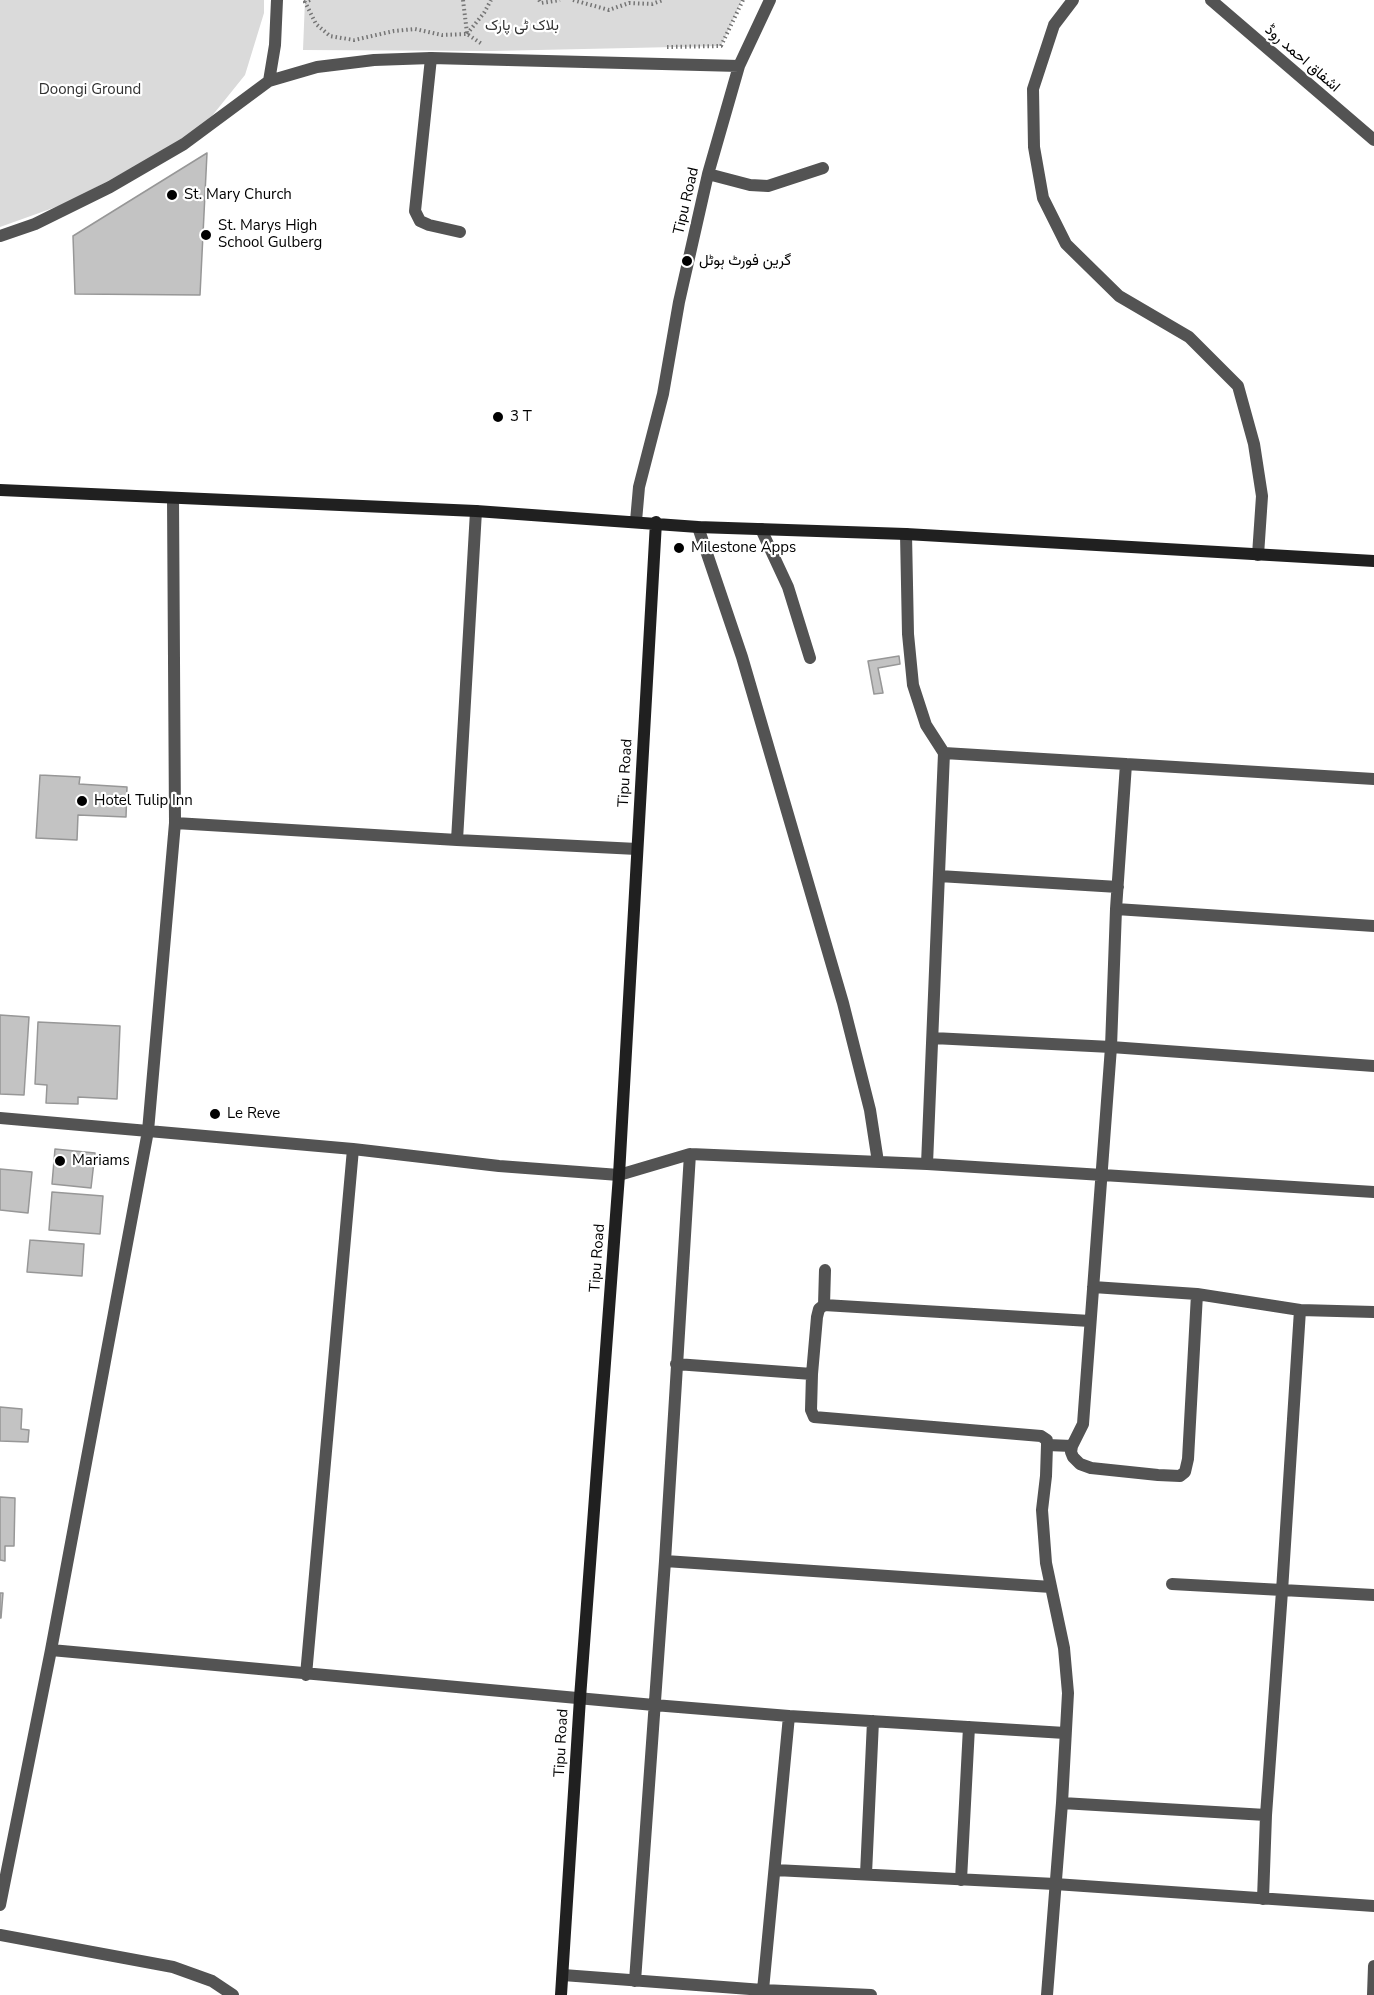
<!DOCTYPE html>
<html>
<head>
<meta charset="utf-8">
<style>
	body { margin:0 }
	canvas { display:block; background:#fff }
</style>
</head>
<body>
<canvas width="1374" height="1995"></canvas>
<script>
const c = document.querySelector('canvas').getContext('2d');
c.lineJoin = 'round';
function fill(path, color) {
  c.fillStyle = color;
  c.fill(path, 'evenodd');
}
function toPath(rows) {
  const path = new Path2D();
  for (const r of rows) {
    path.moveTo(r[0], r[1]);
    for (let i = 2; i < r.length; i += 2) path.lineTo(r[i], r[i + 1]);
  }
  return path;
}
function stroke(path, color, width, dash) {
  c.strokeStyle = color;
  c.lineWidth = width;
  c.lineCap = dash ? 'butt' : 'round';
  c.setLineDash(dash || []);
  c.stroke(path);
}
function write(font, color, halo, rows, align = 'center') {
  c.font = font + ' "Nunito Sans",Vazirmatn,sans-serif';
  c.lineWidth = 4.5;
  c.setLineDash([]);
  c.textBaseline = 'middle';
  c.strokeStyle = halo;
  c.fillStyle = color;
  for (const [text, x, y, turn = 0] of rows) {
    c.save();
    c.translate(x, y);
    c.rotate((+turn || 0) * Math.PI / 180);
    c.textAlign = isNaN(turn) ? turn : align;
    if (halo) c.strokeText(text, 0, 0);
    c.fillText(text, 0, 0);
    c.restore();
  }
}
fill(toPath([
	[0,0,264,0,264,13,245,75,199,132,67,203,0,227],
	[305,0,742,0,721,46,492,51,303,50]
]), '#dadada');
const building = toPath([
	[207,153,200,295,75,294,73,236,207,153],
	[899,656,900,664,878,668,883,693,874,694,868,661,899,656],
	[40,775,80,777,79,784,127,787,126,817,78,815,77,840,36,838,40,775],
	[0,1015,29,1017,24,1095,0,1094,0,1015],
	[38,1022,120,1026,117,1099,78,1097,78,1104,46,1103,47,1085,35,1084,38,1022],
	[55,1149,95,1153,91,1188,52,1184,55,1149],
	[0,1169,32,1172,28,1213,0,1210,0,1169],
	[52,1192,103,1196,100,1234,49,1230,52,1192],
	[30,1240,84,1244,82,1276,27,1272,30,1240],
	[0,1407,22,1409,21,1429,29,1430,28,1442,0,1441,0,1407],
	[0,1497,15,1498,14,1546,5,1546,5,1561,0,1560,0,1497],
	[0,1593,3,1593,1,1618,0,1618,0,1593]
]);
fill(building, '#c3c3c3');
stroke(building, '#979797', 1.5);
stroke(toPath([
	[310,0,305,2,316,24,330,36,354,40,394,31,415,29,442,35,467,34,482,44],
	[463,0,467,33],
	[539,0,541,3,560,0],
	[573,0,609,10,629,3,652,4,663,0],
	[467,34,484,13,491,0],
	[667,47,721,46,743,0]
]), '#757575', 4, [1.5, 3]);
stroke(toPath([
	[431,58,415,211,420,221,429,225,460,232]
]), '#535353', 12);
stroke(toPath([
	[1073,0,1054,25,1033,89,1034,147,1043,198,1066,244,1119,296,1189,337,1238,386,1254,444,1262,496,1258,555],
	[1211,0,1374,140],
	[269,81,275,45,277,0],
	[708,174,750,185,768,186,823,168],
	[0,236,35,224,110,187,184,144,269,81,317,67,374,60,431,58,739,66],
	[636,521,639,487,663,394,679,302,708,174,739,66,770,0],
	[698,527,742,657,843,1003,870,1110,878,1162],
	[761,529,788,587,810,658],
	[906,534,908,634,913,685,926,725,944,753,927,1164],
	[944,753,1374,779],
	[175,823,457,840,637,849],
	[457,840,476,511],
	[939,876,1118,887],
	[1116,909,1374,926],
	[933,1038,1111,1047,1374,1066],
	[0,1118,353,1149,499,1166,619,1175,690,1154,927,1164,1374,1192],
	[1093,1287,1197,1294,1300,1310],
	[824,1305,825,1270],
	[676,1364,812,1374],
	[1047,1445,1047,1440,1041,1436,814,1417,811,1410,812,1374,817,1317,819,1309,824,1305,1090,1321],
	[1072,1446,1071,1452,1073,1457,1080,1464,1091,1468,1158,1475,1180,1476,1185,1472,1188,1459,1197,1294],
	[665,1561,1051,1587],
	[1172,1584,1374,1595],
	[51,1650,654,1705,789,1716,1065,1733],
	[306,1675,353,1149],
	[1062,1803,1266,1815],
	[775,1870,1055,1884,1374,1906],
	[866,1874,873,1721],
	[961,1880,969,1727],
	[1263,1899,1266,1815,1282,1591,1300,1310,1374,1312],
	[0,1905,51,1650,148,1131,175,823,173,498],
	[0,1935,173,1967,212,1981,233,1995],
	[563,1975,763,1990,871,1995],
	[635,1981,665,1561,690,1154],
	[763,1990,789,1716],
	[1047,1995,1062,1803,1068,1693,1064,1648,1046,1563,1042,1510,1046,1476,1047,1445,1072,1446,1083,1424,1111,1047,1116,909,1126,764],
	[1373,1995,1374,1966]
]), '#535353', 12);
stroke(toPath([
	[0,490,476,511,698,527,906,534,1374,561],
	[561,1995,580,1698,619,1175,656,522]
]), '#202020', 12);
for (const [x, y, r, color] of [
	[172,195,6,"#000"],
	[206,235,6,"#000"],
	[687,261,6,"#000"],
	[498,417,6,"#000"],
	[679,548,6,"#000"],
	[82,801,6,"#000"],
	[215,1114,6,"#000"],
	[60,1161,6,"#000"]
]) {
  const dot = new Path2D();
  dot.arc(x, y, r, 0, 2 * Math.PI);
  c.fillStyle = color;
  c.fill(dot);
  stroke(dot, '#fff', 2);
}
write('15px', '#313131', '#fff', [
	["بلاک ٹی پارک",522,26],
	["Doongi Ground",90,90]
]);
write('15px', '#000', '#fff', [
	["اشفاق احمد روڈ",1302,59,41],
	["Tipu Road",687,201,-77],
	["Tipu Road",626,773,-87],
	["Tipu Road",598,1258,-86],
	["Tipu Road",562,1743,-87]
]);
write('15px', '#000', '#fff', [
	["St. Mary Church",184,195],
	["St. Marys High",218,226],
	["School Gulberg",218,243],
	["گرین فورٹ ہوٹل",699,261],
	["3 T",510,417],
	["Milestone Apps",691,548],
	["Hotel Tulip Inn",94,801],
	["Le Reve",227,1114],
	["Mariams",72,1161]
], 'left');
</script>
</body>
</html>
